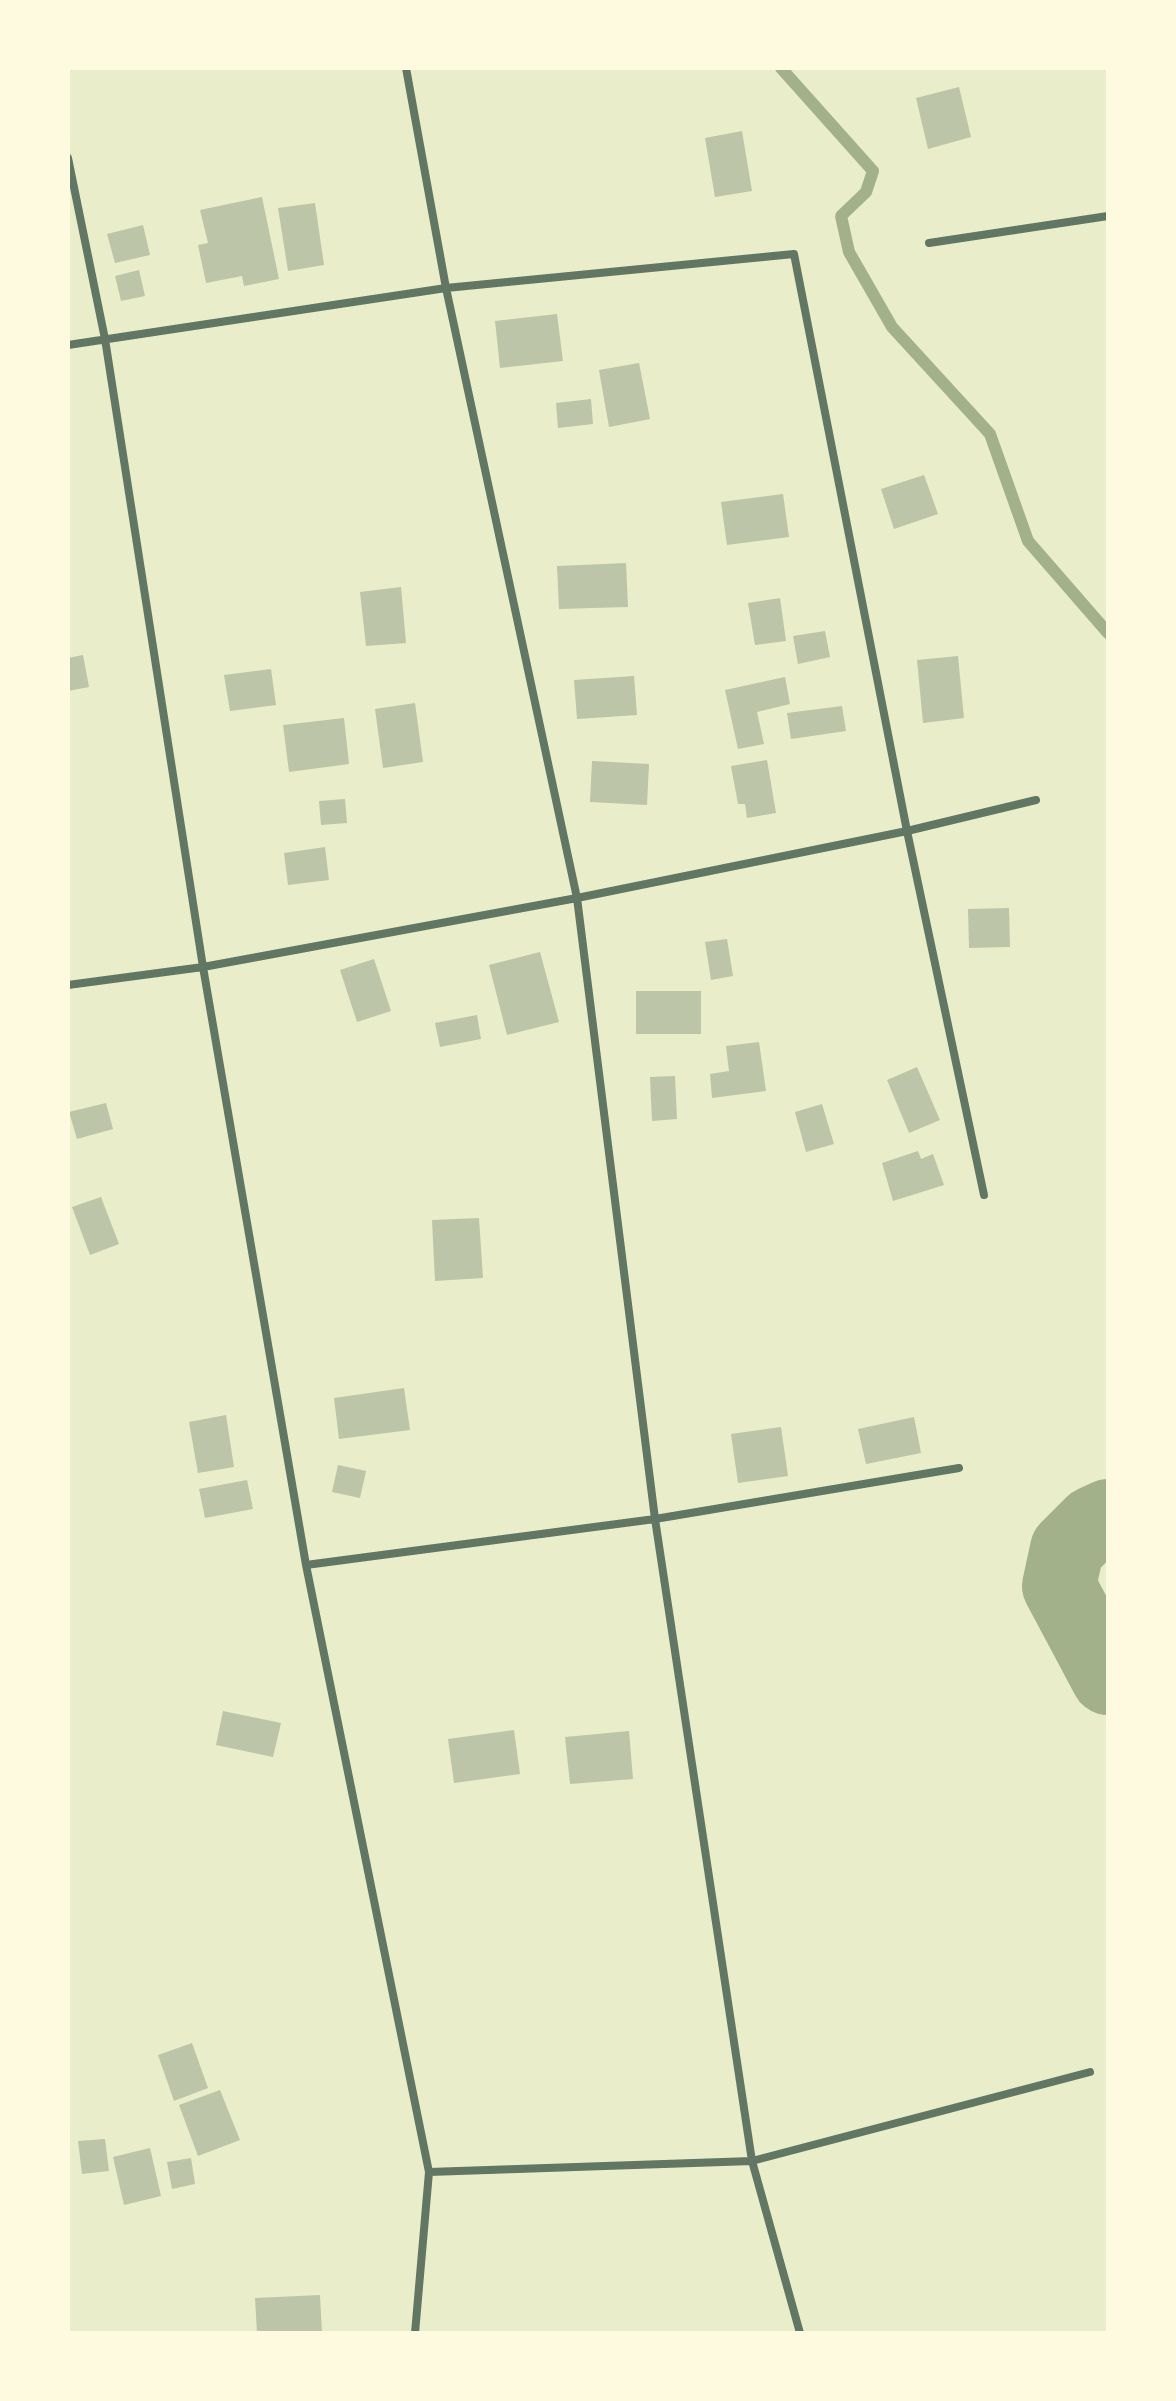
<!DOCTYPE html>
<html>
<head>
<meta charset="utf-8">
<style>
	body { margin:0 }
	#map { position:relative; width:1176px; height:2401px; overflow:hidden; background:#e9edc9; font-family:"DM Sans",sans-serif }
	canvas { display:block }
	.frame { position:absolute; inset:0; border:70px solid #fefae0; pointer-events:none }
</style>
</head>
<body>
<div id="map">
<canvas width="1176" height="2401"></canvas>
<div class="frame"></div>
</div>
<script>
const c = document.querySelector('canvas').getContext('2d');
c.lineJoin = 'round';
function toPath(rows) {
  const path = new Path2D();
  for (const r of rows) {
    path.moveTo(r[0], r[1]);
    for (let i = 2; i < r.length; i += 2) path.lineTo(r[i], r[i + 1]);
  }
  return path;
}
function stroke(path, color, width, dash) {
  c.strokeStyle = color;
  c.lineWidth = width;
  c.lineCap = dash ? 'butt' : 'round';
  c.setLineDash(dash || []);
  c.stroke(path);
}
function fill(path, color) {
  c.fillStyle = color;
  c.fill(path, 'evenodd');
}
stroke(toPath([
	[781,68,873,171,866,192,841,216,849,252,892,327,990,434,1028,541,1108,633]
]), '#a3b18a', 12);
stroke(toPath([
	[1108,1516,1093,1523,1067,1549,1059,1586,1108,1678]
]), '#a3b18a', 74);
fill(toPath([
	[959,87,971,137,928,149,916,98],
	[742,131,752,191,715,197,705,138],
	[262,197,279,279,244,286,242,276,206,283,198,245,208,243,200,210],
	[315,203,324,265,288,271,278,208],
	[143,225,150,255,115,263,107,234],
	[139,270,145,296,121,301,115,276],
	[557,314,563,361,500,368,495,321],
	[639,363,650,419,609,427,599,370],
	[591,399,593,424,558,428,556,403],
	[924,475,938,514,894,529,881,489],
	[783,494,789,537,727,545,721,502],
	[626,563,628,607,559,609,557,566],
	[401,587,406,643,366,646,360,592],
	[780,598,786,641,755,645,748,603],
	[825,631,830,657,798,664,793,636],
	[83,655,89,687,68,691,68,658],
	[958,656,964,718,923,723,917,660],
	[271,669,276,705,230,711,224,675],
	[634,676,637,715,577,719,574,680],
	[785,677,790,704,757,712,764,744,738,749,725,690],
	[415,703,423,762,383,768,375,709],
	[842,706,846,731,791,739,787,713],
	[344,718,349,764,289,772,283,725],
	[767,760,776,813,747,818,745,804,738,804,731,766],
	[592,761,649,764,647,805,590,802],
	[345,799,347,823,321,825,319,801],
	[325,847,329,880,288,885,284,853],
	[1009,908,1010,947,969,948,968,909],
	[727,939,733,976,711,980,705,942],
	[540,952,559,1022,507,1035,489,965],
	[374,959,391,1011,357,1022,340,970],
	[636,991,701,991,701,1034,636,1034],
	[477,1015,481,1039,440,1047,435,1023],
	[759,1042,766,1091,712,1098,710,1074,729,1071,726,1046],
	[917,1067,940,1120,909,1133,887,1080],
	[675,1076,677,1119,652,1121,650,1077],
	[106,1103,113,1129,77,1139,69,1112],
	[822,1104,834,1144,806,1152,795,1112],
	[918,1151,921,1159,933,1154,944,1185,893,1201,882,1163],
	[101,1197,119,1244,90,1255,72,1207],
	[479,1218,483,1278,435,1281,432,1220],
	[404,1388,410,1430,339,1439,334,1398],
	[226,1415,234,1467,198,1473,189,1422],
	[914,1417,921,1453,866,1464,858,1429],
	[781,1427,788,1476,738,1483,731,1434],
	[338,1465,366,1471,360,1498,332,1492],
	[247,1480,253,1509,205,1518,199,1489],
	[223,1711,281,1723,273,1757,216,1745],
	[514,1730,520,1774,454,1783,448,1739],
	[629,1731,633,1779,570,1784,565,1737],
	[192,2043,208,2088,174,2101,158,2055],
	[220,2090,240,2140,198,2156,179,2105],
	[105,2139,109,2171,82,2174,78,2141],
	[150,2148,161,2196,124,2205,113,2157],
	[191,2158,195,2184,172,2189,167,2162],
	[320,2295,322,2333,257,2333,255,2298]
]), '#bcc5a7');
stroke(toPath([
	[406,68,446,288,577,898,655,1519,752,2161,800,2333],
	[68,158,105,339,203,967,306,1565,429,2172,415,2333],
	[929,243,1108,216],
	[68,345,446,288,794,254,907,831,984,1195],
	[68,985,203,967,577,898,907,831,1036,800],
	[306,1565,655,1519,959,1468],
	[429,2172,752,2161,1090,2072]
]), '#617663', 8);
</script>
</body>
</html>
